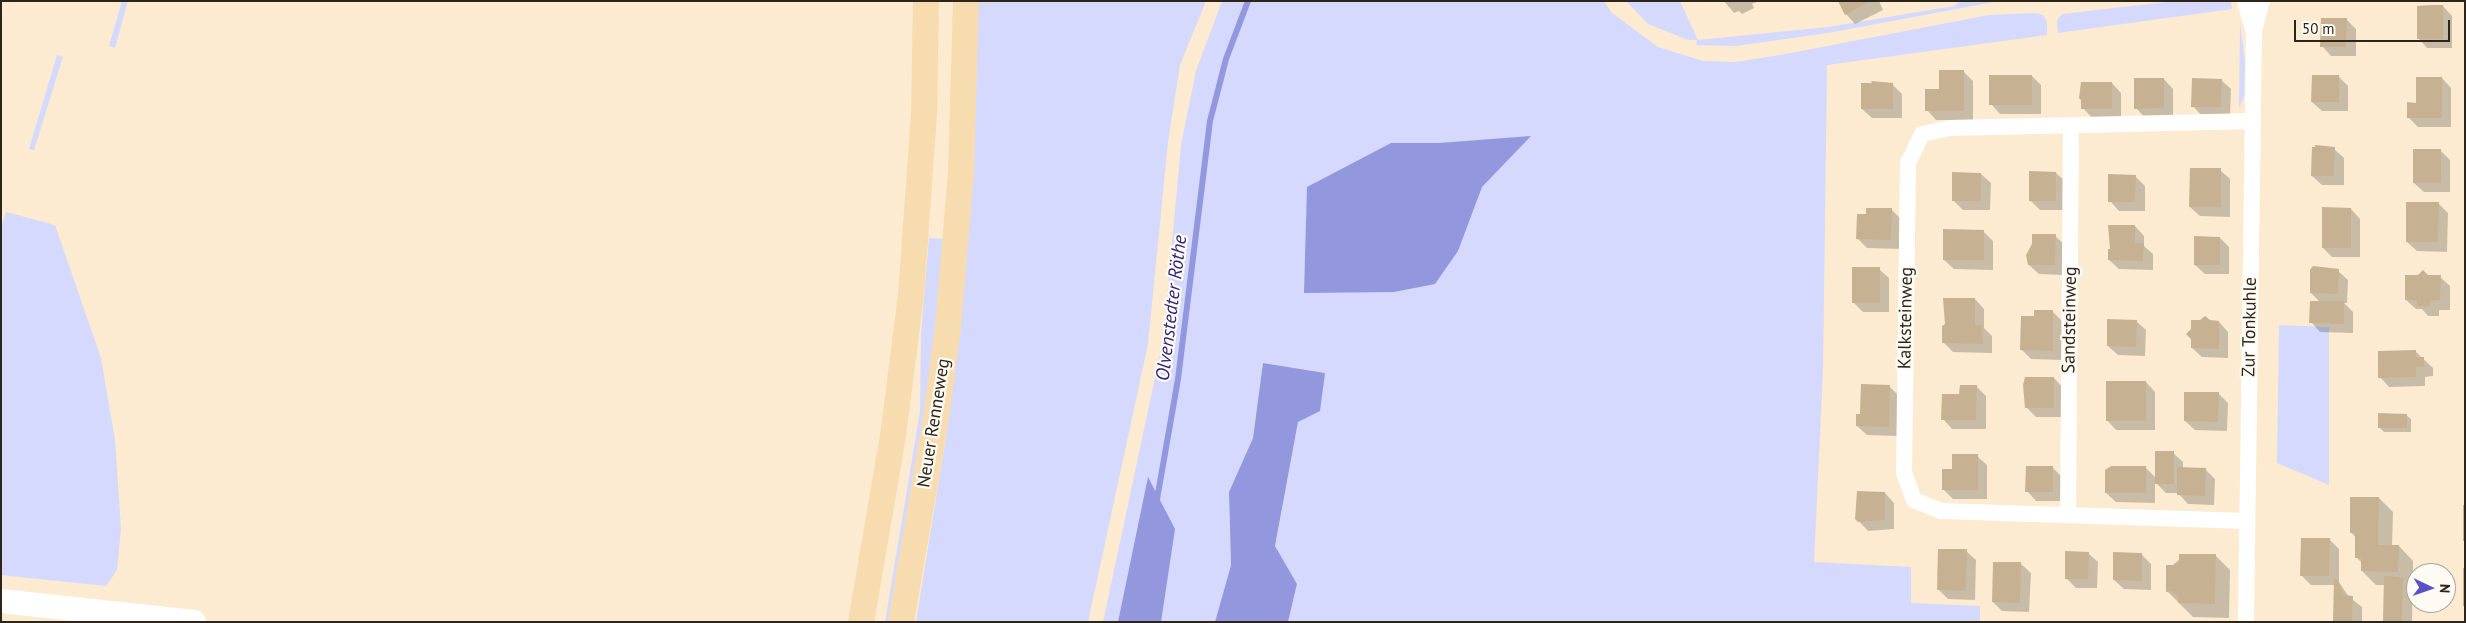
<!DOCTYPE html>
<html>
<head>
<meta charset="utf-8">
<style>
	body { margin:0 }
	#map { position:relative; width:2466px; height:623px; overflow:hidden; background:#fcebd1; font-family:"PT Sans",sans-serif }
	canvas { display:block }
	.frame { position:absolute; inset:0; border:2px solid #2d2519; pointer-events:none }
	.north { position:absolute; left:2406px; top:563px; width:50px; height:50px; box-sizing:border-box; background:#fefaf4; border:1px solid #aaa59c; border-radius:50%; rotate:93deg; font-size:14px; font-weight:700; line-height:20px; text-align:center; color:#2d2519 }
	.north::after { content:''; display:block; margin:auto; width:18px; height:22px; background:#5851c8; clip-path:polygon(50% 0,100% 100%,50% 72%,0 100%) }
	.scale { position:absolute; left:2294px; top:20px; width:156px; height:22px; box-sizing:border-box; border:2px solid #2d2519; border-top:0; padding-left:6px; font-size:15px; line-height:18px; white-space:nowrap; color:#2d2519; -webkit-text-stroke:4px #fefaf4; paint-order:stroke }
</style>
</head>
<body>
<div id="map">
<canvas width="2466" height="623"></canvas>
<div class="frame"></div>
<div class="north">N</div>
<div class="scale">50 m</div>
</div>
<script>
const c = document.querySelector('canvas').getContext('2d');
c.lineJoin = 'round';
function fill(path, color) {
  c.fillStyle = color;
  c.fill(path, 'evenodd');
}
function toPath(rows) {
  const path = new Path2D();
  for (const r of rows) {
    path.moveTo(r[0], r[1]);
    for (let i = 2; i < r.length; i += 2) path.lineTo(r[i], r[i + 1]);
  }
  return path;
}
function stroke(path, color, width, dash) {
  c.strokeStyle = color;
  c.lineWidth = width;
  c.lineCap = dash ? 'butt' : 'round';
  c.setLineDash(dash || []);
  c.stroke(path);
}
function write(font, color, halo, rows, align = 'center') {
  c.font = font + ' "PT Sans",sans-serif';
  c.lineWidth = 4.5;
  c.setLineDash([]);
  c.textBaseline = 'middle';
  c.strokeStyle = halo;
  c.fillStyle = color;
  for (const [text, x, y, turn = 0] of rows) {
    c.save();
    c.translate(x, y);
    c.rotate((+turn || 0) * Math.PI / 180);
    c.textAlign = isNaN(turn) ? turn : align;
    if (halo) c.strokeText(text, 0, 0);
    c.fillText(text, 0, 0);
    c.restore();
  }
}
fill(toPath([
	[122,1,128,1,115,48,109,46],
	[978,1,1206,1,1180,65,1168,142,1148,344,1088,622,916,622,947,430,973,169],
	[1222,1,1604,1,1612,13,1658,47,1703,61,1735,62,1780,55,1989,15,2035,13,2043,15,2047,22,2047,35,1827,65,1823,371,1814,562,1911,567,1911,603,1980,606,1980,622,1288,622,1297,584,1275,547,1298,422,1325,373,1263,363,1253,438,1229,492,1231,565,1215,622,1103,622,1163,340,1181,145,1196,71],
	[1626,1,1680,1,1698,40,1828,27,1954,6,1960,1,2024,1,1994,2,1828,33,1736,46,1696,45,1697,40,1688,40,1648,24],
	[2175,1,2231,1,2232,9,2058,33,2057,21,2062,14],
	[2240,23,2245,62,2244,96,2239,108],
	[57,55,63,57,34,150,29,149],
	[6,212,55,225,101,358,115,440,121,529,117,570,106,586,1,575,1,227],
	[929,238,945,239,931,373,890,622,885,622,920,411,921,335],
	[2279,325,2329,327,2329,485,2277,463]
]), '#d5d9fe');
fill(toPath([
	[1531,136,1482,187,1458,251,1435,284,1394,292,1304,293,1307,187,1391,143,1439,143],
	[1263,363,1325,373,1320,411,1298,422,1275,546,1297,584,1288,622,1215,622,1231,565,1229,492,1253,438],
	[1148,477,1175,529,1161,622,1118,622]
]), '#9397dd');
fill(toPath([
	[1724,1,1759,1,1752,4,1754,8,1742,14,1739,11,1734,13],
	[1839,1,1879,1,1883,10,1855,24,1846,14],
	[2443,6,2452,16,2452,48,2427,48,2418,38],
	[2346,19,2356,29,2356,56,2331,56,2322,46],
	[1963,71,1973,81,1973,120,1936,120,1927,110,1940,90],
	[2032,76,2041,85,2041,114,2000,114,1991,104],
	[2338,76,2348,86,2348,111,2322,111,2312,102],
	[2442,78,2451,88,2451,127,2418,127,2408,117,2417,104],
	[2164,79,2173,89,2173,117,2145,118,2136,108],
	[2221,80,2231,89,2230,116,2202,116,2193,106],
	[2112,83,2121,93,2121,118,2092,118,2083,108],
	[1873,84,1892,84,1902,94,1902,118,1872,118,1862,109],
	[2334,149,2344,158,2344,185,2322,185,2312,176],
	[2440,150,2450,160,2450,192,2424,192,2414,183],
	[2220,170,2230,179,2230,217,2200,216,2190,207],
	[2056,173,2066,182,2065,210,2040,210,2030,200],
	[1981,174,1991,183,1990,210,1963,210,1953,200],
	[2135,176,2145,186,2145,211,2119,211,2110,201],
	[2438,203,2448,213,2447,252,2417,251,2407,242],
	[1891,209,1901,219,1901,249,1867,248,1858,239,1867,215],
	[2351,209,2360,219,2360,257,2332,257,2323,248],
	[2135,226,2144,236,2144,246,2153,254,2153,270,2119,269,2109,260,2111,250],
	[1983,231,1993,241,1993,270,1954,269,1944,260],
	[2055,236,2065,245,2064,275,2039,274,2029,265],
	[2220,238,2229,247,2229,274,2205,274,2195,265],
	[1879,269,1889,278,1889,312,1863,312,1853,302],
	[2338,271,2348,280,2347,303,2344,303,2353,312,2353,333,2320,332,2311,322,2320,302,2311,293],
	[2428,277,2440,277,2450,286,2450,310,2439,310,2439,316,2428,316,2422,309,2416,309,2406,300],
	[1975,299,1984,309,1984,328,1992,336,1992,353,1953,352,1944,343],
	[2053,312,2062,321,2062,360,2031,359,2022,350,2036,318],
	[2136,321,2146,330,2145,356,2118,355,2108,346],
	[2209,322,2219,322,2228,332,2228,358,2202,357,2192,348,2192,330],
	[2415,351,2433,368,2433,376,2425,377,2425,386,2389,387,2380,377],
	[2054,378,2063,388,2063,417,2036,417,2026,407],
	[2146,382,2155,392,2155,430,2116,430,2107,420],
	[1889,386,1899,396,1898,436,1867,435,1857,426,1862,416],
	[1976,386,1986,396,1986,429,1952,429,1943,419,1961,396],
	[2218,393,2228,403,2227,431,2195,430,2185,421],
	[2406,415,2411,419,2411,432,2384,432,2379,427],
	[2173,453,2183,462,2183,469,2205,469,2215,479,2214,505,2188,504,2178,493,2166,493,2155,482,2155,503,2116,502,2106,493,2145,467,2156,478],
	[1977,456,1987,465,1987,499,1953,499,1943,489],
	[2053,468,2062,477,2062,501,2036,501,2027,491],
	[1885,493,1894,503,1894,529,1868,531,1856,518],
	[2379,498,2393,512,2392,546,2399,546,2413,561,2412,622,2384,622,2385,585,2376,585,2362,571,2362,563,2356,557,2356,538,2351,532],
	[2329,539,2339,549,2339,582,2349,597,2362,607,2362,622,2335,622,2335,585,2311,585,2302,576],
	[1966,551,1976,560,1975,600,1948,599,1938,589],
	[2088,553,2098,562,2097,588,2076,588,2066,578],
	[2141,554,2151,564,2151,590,2124,589,2114,580],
	[2216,556,2230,570,2229,618,2193,617,2167,591],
	[2021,564,2031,573,2029,612,2002,611,1993,602]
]), '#0003');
stroke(toPath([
	[1156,505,1178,379,1210,121,1226,59,1248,1]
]), '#9397dd', 6);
fill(toPath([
	[1838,1,1871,1,1845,15],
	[2431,5,2443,5,2443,39,2417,39,2417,6],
	[2321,18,2347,18,2346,47,2320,47],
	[1939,70,1964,70,1964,111,1925,111,1925,89,1939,89],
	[1989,75,2032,75,2032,105,1989,105],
	[2312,75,2339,75,2339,102,2311,102],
	[2416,77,2442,77,2442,118,2407,118,2407,102,2416,103],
	[2134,78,2164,78,2164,108,2134,109],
	[2192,78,2222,79,2221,107,2191,107],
	[1871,81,1893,83,1893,109,1861,109,1861,83,1872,83],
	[2081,82,2112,82,2112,109,2081,109,2081,100,2079,98],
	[2315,145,2335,147,2334,176,2311,176,2312,147,2315,147],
	[2413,149,2441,149,2441,183,2413,183],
	[2190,168,2221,168,2221,207,2189,207],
	[2029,171,2056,172,2056,201,2029,201],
	[1952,172,1981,173,1981,201,1952,201],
	[2108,174,2136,175,2135,202,2108,202],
	[2406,202,2439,202,2438,242,2406,242],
	[2322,207,2351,208,2351,248,2322,248],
	[1866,208,1892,208,1891,240,1856,239,1857,214,1866,214],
	[2108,225,2135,225,2135,243,2144,243,2143,261,2108,260,2108,249,2110,249],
	[1943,229,1984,230,1984,260,1943,260],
	[2032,234,2056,234,2055,265,2028,265,2026,255,2032,244],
	[2194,236,2220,237,2220,265,2194,265],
	[2313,266,2339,269,2338,294,2310,293,2310,270],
	[1852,267,1880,267,1880,303,1852,303],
	[2423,270,2428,275,2441,275,2440,300,2430,301,2430,307,2417,306,2417,300,2405,300,2405,275,2418,275],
	[1943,298,1975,298,1975,325,1982,325,1983,344,1942,343,1942,326,1945,324],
	[2310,301,2344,301,2344,324,2309,323],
	[2034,310,2053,310,2053,351,2020,350,2021,316,2034,316],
	[2205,316,2210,320,2219,321,2219,349,2191,348,2191,339,2186,334,2191,329,2191,320,2200,320],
	[2107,319,2137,320,2136,347,2107,346],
	[2416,350,2416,357,2424,357,2424,367,2416,367,2416,377,2378,378,2378,351],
	[2025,377,2054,377,2054,408,2025,408,2023,385],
	[2106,381,2146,381,2146,421,2106,421],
	[1861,384,1890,385,1889,427,1856,426,1856,414,1860,414],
	[1960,385,1977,385,1976,420,1941,420,1942,394,1959,394],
	[2184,392,2219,392,2218,422,2184,421],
	[2378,413,2407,414,2407,428,2378,428],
	[2155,451,2174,451,2174,484,2155,484],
	[1952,454,1978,454,1978,490,1942,490,1942,469,1952,469],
	[2026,466,2053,466,2053,492,2025,492],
	[2111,466,2146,466,2146,493,2105,493,2105,470],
	[2177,467,2206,468,2205,496,2177,495],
	[1857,491,1885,492,1885,520,1858,522,1855,519],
	[2350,497,2379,497,2378,545,2399,545,2398,572,2361,571,2361,558,2355,558,2355,533,2350,533],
	[2463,505,2465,505,2465,541,2463,541],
	[2301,538,2330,538,2329,576,2300,576],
	[1938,549,1967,549,1966,591,1937,590],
	[2065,551,2089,552,2088,579,2065,579],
	[2113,552,2142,553,2142,581,2113,580],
	[2179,554,2216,554,2215,604,2178,603,2178,597,2172,591,2166,592,2166,565,2173,565,2179,560],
	[1993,562,2021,562,2020,603,1992,602],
	[2463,568,2465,568,2465,606,2463,606],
	[2384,576,2403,577,2402,622,2383,622],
	[2334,578,2337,579,2344,595,2353,596,2352,622,2333,622]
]), '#c6b292');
stroke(toPath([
	[2245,1,2254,33,2246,622],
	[2254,31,2262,1],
	[2068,515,2071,125],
	[2247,521,1941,511,1914,500,1904,473,1908,163,1922,134,1950,128,2253,121]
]), '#fff', 16);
stroke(toPath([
	[1,601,194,622]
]), '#fff', 24);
stroke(toPath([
	[861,622,893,436,911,295,924,114,926,1],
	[901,622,936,418,948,327,961,172,966,1]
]), '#f7dcaf', 26);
write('18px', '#2d2519', '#fefaf4', [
	["Kalksteinweg",1906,318,-89],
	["Sandsteinweg",2070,320,-89],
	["Zur Tonkuhle",2250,327,-89],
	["Neuer Renneweg",934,423,-81]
]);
write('italic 19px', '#2e2677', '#fefaf4', [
	["Olvenstedter Röthe",1172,308,-83]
]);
</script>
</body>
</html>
